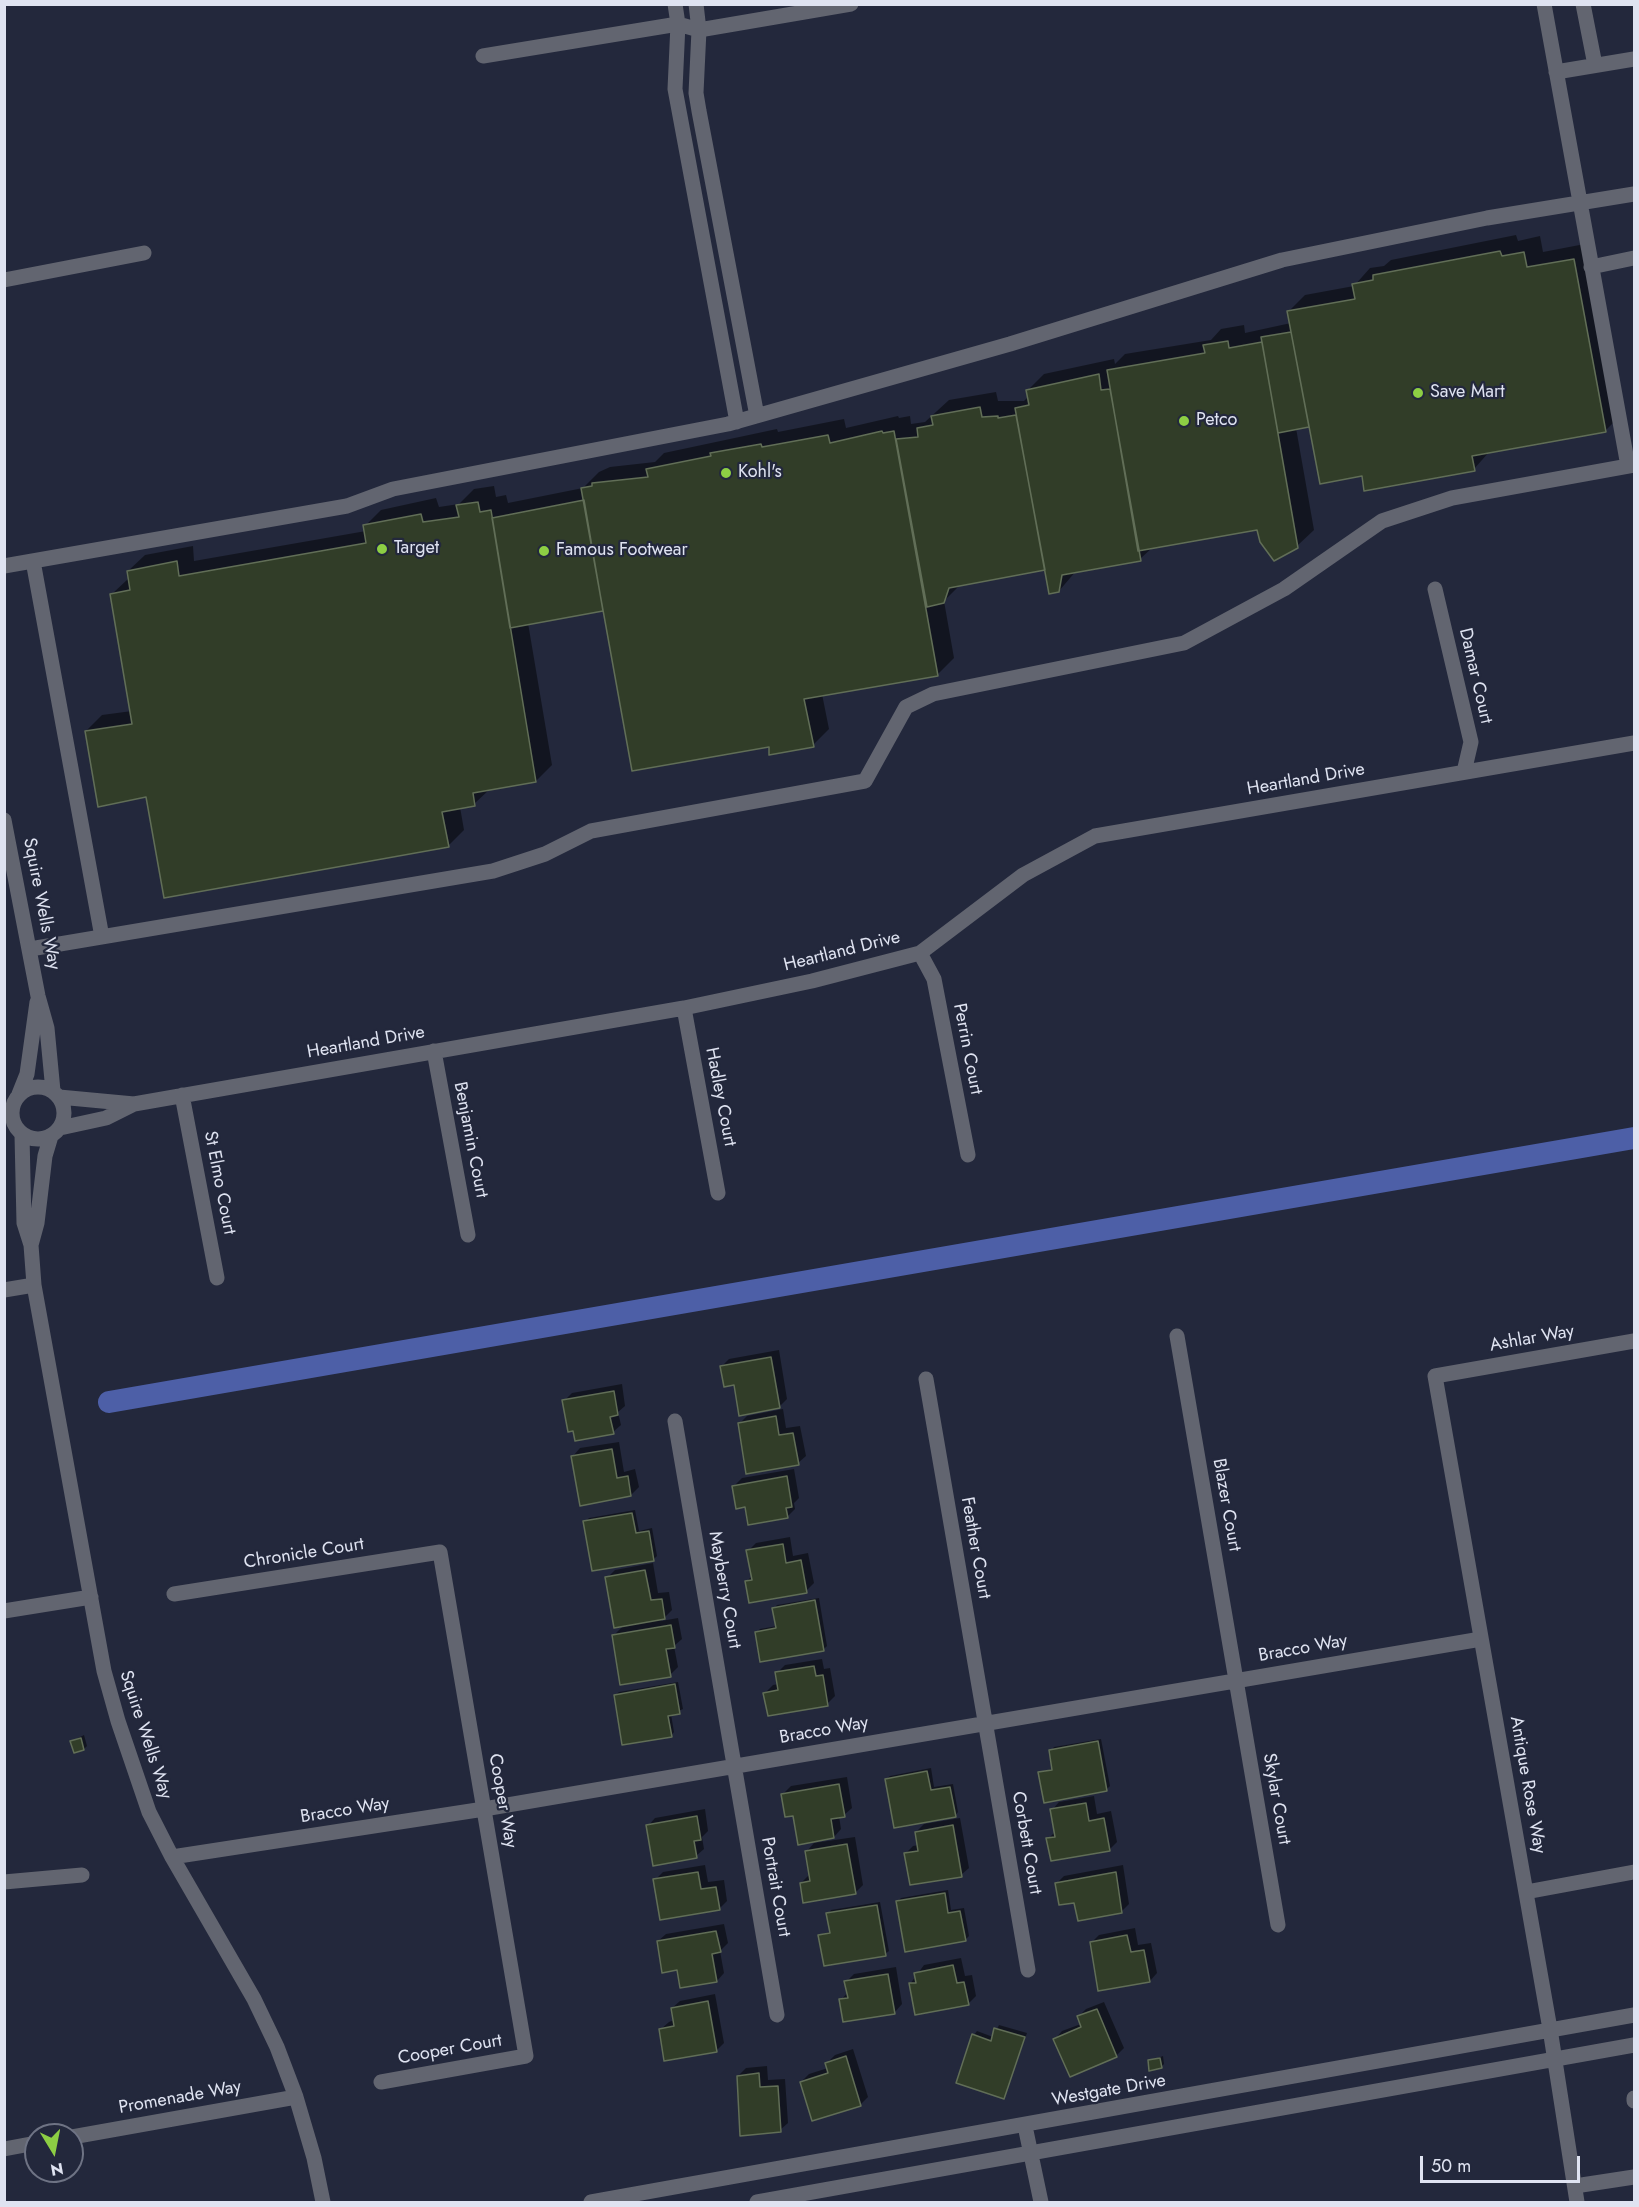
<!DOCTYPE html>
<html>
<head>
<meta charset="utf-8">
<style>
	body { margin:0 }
	#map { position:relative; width:1639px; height:2207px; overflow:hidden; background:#23283c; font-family:Jost,sans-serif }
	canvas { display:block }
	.frame { position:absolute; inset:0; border:6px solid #dfe3f1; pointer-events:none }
	.north { position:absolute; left:24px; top:2123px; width:60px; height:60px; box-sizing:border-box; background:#23283c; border:2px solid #6e7384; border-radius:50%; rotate:170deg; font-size:16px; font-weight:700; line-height:24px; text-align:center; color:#dfe3f1 }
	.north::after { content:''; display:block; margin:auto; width:21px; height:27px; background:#8dce44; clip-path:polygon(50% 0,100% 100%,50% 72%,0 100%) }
	.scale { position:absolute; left:1420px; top:2156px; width:160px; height:27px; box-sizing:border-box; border:3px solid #dfe3f1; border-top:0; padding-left:8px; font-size:18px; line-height:21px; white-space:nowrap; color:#dfe3f1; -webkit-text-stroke:4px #23283c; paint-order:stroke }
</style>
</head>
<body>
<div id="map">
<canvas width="1639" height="2207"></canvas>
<div class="frame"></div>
<div class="north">N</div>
<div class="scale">50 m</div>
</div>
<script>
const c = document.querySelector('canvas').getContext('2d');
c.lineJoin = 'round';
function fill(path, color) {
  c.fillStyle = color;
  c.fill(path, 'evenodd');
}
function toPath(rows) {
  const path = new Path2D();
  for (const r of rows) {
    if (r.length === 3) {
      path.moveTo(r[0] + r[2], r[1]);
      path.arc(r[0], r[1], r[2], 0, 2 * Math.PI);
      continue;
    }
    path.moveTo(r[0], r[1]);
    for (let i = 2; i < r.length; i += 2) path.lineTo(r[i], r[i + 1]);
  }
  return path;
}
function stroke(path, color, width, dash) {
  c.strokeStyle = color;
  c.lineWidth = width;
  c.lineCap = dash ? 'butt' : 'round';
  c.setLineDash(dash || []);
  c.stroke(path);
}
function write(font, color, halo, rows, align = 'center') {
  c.font = font + ' Jost,sans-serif';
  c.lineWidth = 4.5;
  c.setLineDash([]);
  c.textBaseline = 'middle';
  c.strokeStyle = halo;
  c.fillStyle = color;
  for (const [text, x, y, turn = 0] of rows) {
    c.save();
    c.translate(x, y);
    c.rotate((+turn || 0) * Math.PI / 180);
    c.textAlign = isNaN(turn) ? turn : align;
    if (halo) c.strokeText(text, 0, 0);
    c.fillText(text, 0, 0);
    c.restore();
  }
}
fill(toPath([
	[1516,235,1518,241,1540,236,1543,252,1590,243,1622,414,1606,430,1490,451,1474,469,1363,475,1310,424,1296,428,1314,530,1297,546,1258,528,1153,547,1140,559,1076,571,1059,591,1046,568,960,585,944,601,954,658,938,674,822,694,829,729,813,745,770,745,605,609,528,623,552,765,536,781,490,789,474,804,460,807,464,830,448,846,148,795,86,731,102,715,132,711,112,594,129,578,128,571,145,555,193,546,194,561,366,531,365,526,381,510,436,498,439,507,459,504,474,489,494,486,496,497,506,495,508,503,583,488,599,472,610,467,655,462,664,453,777,429,778,432,844,419,846,428,898,416,899,418,910,416,911,424,925,422,949,400,996,392,998,401,1024,401,1029,396,1027,391,1044,374,1114,359,1115,364,1125,354,1211,340,1221,329,1244,325,1245,333,1291,323,1288,312,1305,295,1354,286,1370,268,1384,266,1391,260],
	[779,1350,787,1399,779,1407,736,1384,721,1367,729,1359],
	[622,1384,625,1406,618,1412,621,1425,613,1432,564,1401,572,1393],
	[783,1409,786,1428,800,1426,806,1456,798,1463,739,1424,747,1416],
	[619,1442,624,1472,635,1469,639,1487,631,1495,573,1456,580,1448],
	[794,1469,799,1498,794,1503,795,1509,787,1517,746,1505,734,1486,742,1478],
	[635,1510,639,1531,652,1528,657,1556,653,1560,585,1522,589,1518],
	[790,1537,793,1556,808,1553,814,1583,806,1591,746,1582,752,1576,748,1551,756,1543],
	[653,1563,658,1593,669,1592,672,1610,661,1621,678,1618,682,1639,674,1646,678,1667,670,1675,614,1635,625,1624,607,1578,615,1570],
	[819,1598,827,1646,823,1650,757,1632,760,1629,777,1626,774,1608,777,1605],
	[822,1659,824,1669,830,1668,835,1696,827,1704,765,1693,773,1685,779,1684,777,1673,785,1665],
	[678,1682,683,1709,671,1714,674,1732,671,1736,615,1695,619,1692],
	[84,1735,87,1746,84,1749,72,1741],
	[1101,1739,1110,1786,1106,1790,1040,1773,1054,1768,1051,1751,1054,1747],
	[931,1768,934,1787,953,1784,958,1812,955,1816,886,1779,890,1776],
	[847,1777,852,1808,844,1815,839,1816,841,1829,834,1837,794,1814,783,1794,791,1786],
	[1094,1796,1097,1814,1111,1811,1117,1842,1109,1850,1048,1839,1056,1831,1052,1810,1059,1802],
	[705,1809,708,1831,702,1837,704,1849,696,1856,648,1826,655,1818],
	[960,1818,969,1868,961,1875,906,1853,913,1846,919,1845,916,1832,924,1824],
	[855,1837,863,1885,855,1893,801,1883,809,1875,807,1851,814,1843],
	[705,1865,708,1882,724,1880,727,1901,719,1909,655,1880,663,1872],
	[1123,1865,1129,1904,1121,1912,1076,1901,1056,1884,1064,1876],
	[948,1890,951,1910,964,1908,969,1936,966,1939,897,1902,901,1898],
	[880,1902,889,1951,885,1954,820,1935,831,1931,828,1914,831,1910],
	[724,1924,728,1943,720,1951,724,1973,717,1981,678,1968,658,1941,666,1934],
	[1135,1928,1138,1945,1151,1943,1157,1973,1150,1981,1091,1943,1099,1935],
	[961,1958,965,1976,972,1975,976,1996,968,2004,910,1984,924,1965],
	[896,1967,902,2004,895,2012,841,2000,848,1992,846,1982,854,1974],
	[715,1994,724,2043,716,2051,661,2029,669,2022,674,2020,672,2008,680,2001],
	[1104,2002,1124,2048,1116,2056,1055,2039,1062,2031,1081,2024,1078,2017,1086,2009],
	[999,2025,1027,2033,1004,2097,974,2035,977,2031,993,2037],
	[853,2049,868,2097,860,2105,801,2082,809,2074,828,2068,827,2063,835,2055],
	[1163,2056,1164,2064,1161,2067,1149,2061],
	[767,2066,768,2080,785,2079,788,2123,780,2130,738,2076,746,2068]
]), '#0007');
stroke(toPath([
	[109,1402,1634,1138]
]), '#4d5fa7', 22);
const building = toPath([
	[1500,251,1502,256,1524,252,1527,267,1574,259,1606,432,1472,456,1475,471,1364,491,1362,476,1320,484,1287,311,1355,299,1352,284,1373,280,1373,275,1500,251],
	[1291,332,1309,427,1278,433,1261,337,1291,332],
	[1228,341,1229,348,1262,342,1298,548,1274,561,1260,542,1257,530,1138,551,1107,370,1205,353,1203,345,1228,341],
	[1099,374,1101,390,1110,389,1141,561,1062,575,1059,592,1049,594,1015,408,1029,405,1026,390,1099,374],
	[980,407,982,417,998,416,998,418,1016,415,1045,570,949,588,944,603,927,607,896,439,918,437,917,428,933,425,931,416,980,407],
	[882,431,883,433,894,431,938,676,804,699,814,747,769,755,769,747,632,771,581,488,592,486,592,483,648,477,646,469,711,456,710,453,761,444,762,447,828,435,830,443,882,431],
	[584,500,603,611,510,628,492,518,584,500],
	[478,502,480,512,491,510,536,782,473,793,475,806,442,812,449,847,164,898,146,797,98,807,85,731,132,724,110,594,130,590,127,571,177,561,179,576,366,543,363,525,421,514,423,522,459,517,456,505,478,502],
	[771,1357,780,1408,739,1416,734,1385,724,1387,720,1366,771,1357],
	[614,1391,618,1415,610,1417,614,1434,575,1441,573,1431,568,1432,562,1400,614,1391],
	[776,1416,779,1435,793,1433,799,1465,746,1474,738,1423,776,1416],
	[612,1449,617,1478,628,1476,631,1496,580,1506,571,1456,612,1449],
	[787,1476,792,1507,786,1508,788,1518,748,1525,745,1507,736,1509,732,1486,787,1476],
	[632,1513,636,1533,649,1531,654,1561,592,1571,583,1521,632,1513],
	[783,1544,786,1563,801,1560,807,1593,749,1603,745,1581,752,1580,746,1550,783,1544],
	[645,1570,651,1600,662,1599,665,1619,614,1628,605,1577,645,1570],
	[815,1600,824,1651,760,1662,755,1632,776,1628,772,1608,815,1600],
	[671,1625,675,1648,666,1649,671,1677,620,1685,612,1635,671,1625],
	[814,1666,816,1676,823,1675,828,1706,768,1716,763,1693,778,1690,775,1672,814,1666],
	[675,1684,680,1714,668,1716,672,1737,622,1745,614,1695,675,1684],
	[81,1738,84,1750,74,1753,70,1741,81,1738],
	[1098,1741,1107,1791,1044,1803,1038,1772,1052,1770,1049,1750,1098,1741],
	[927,1771,931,1790,950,1787,956,1817,894,1828,885,1779,927,1771],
	[839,1784,845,1817,831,1819,834,1838,798,1845,793,1816,785,1817,781,1794,839,1784],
	[1086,1803,1089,1821,1104,1818,1110,1851,1051,1861,1046,1838,1055,1837,1050,1809,1086,1803],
	[697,1816,701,1840,694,1841,697,1858,653,1866,646,1825,697,1816],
	[953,1825,962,1877,910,1885,904,1853,918,1851,915,1832,953,1825],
	[847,1844,856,1894,803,1903,800,1883,810,1881,805,1851,847,1844],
	[698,1872,701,1889,716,1887,720,1910,660,1920,653,1879,698,1872],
	[1116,1872,1122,1913,1078,1921,1074,1903,1059,1905,1055,1883,1116,1872],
	[945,1893,948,1913,960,1911,966,1941,905,1952,896,1901,945,1893],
	[877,1905,886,1956,824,1966,818,1935,830,1933,826,1913,877,1905],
	[716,1931,721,1952,712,1954,717,1982,680,1988,677,1970,662,1973,657,1941,716,1931],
	[1127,1935,1131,1952,1144,1950,1150,1982,1098,1991,1090,1942,1127,1935],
	[953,1965,957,1983,964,1982,969,2005,915,2015,909,1983,916,1983,914,1973,953,1965],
	[888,1974,895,2014,843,2022,839,1999,848,1998,844,1981,888,1974],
	[708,2001,717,2052,664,2061,659,2029,674,2026,671,2008,708,2001],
	[1097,2009,1117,2057,1070,2077,1053,2039,1081,2027,1077,2016,1097,2009],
	[994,2028,1025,2037,1004,2099,956,2083,972,2034,991,2041,994,2028],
	[846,2056,861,2106,812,2121,800,2082,828,2073,825,2063,846,2056],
	[1160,2058,1162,2068,1149,2071,1148,2060,1160,2058],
	[759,2073,760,2087,778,2086,781,2132,740,2136,737,2076,759,2073]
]);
fill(building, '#313d28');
stroke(building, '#616e57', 1.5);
stroke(toPath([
	[675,4,678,24,675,89,737,422],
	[696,4,699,30,696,93,699,111,757,416],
	[1544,4,1628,466],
	[1583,4,1595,65],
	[483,56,678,24,699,30,851,4],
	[1556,72,1634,59],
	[1591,267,1634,258],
	[4,280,144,253],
	[33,561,102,937],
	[4,566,347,506,393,489,728,424,1010,344,1282,260,1487,218,1634,194],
	[1435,589,1471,742,1464,772],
	[4,820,38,996,47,1028,53,1091],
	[30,949,493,871,545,854,591,831,865,781,906,707,933,694,1184,643,1284,589,1382,521,1452,498,1634,465],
	[920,953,934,979,968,1155],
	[684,1008,718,1193],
	[434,1051,468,1235],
	[38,1113,26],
	[19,1094,27,1074,37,1002],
	[182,1095,217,1278],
	[59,1097,134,1104],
	[60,1128,106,1118,134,1104,684,1008,812,981,920,953,1023,875,1095,836,1634,743],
	[22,1135,24,1223,31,1245,34,1285,104,1671,118,1721,149,1812,172,1857,254,1999,277,2047,296,2097,314,2158,323,2202],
	[31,1245,37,1223,45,1156,51,1136],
	[4,1290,34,1285],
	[1177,1336,1278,1925],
	[926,1379,1028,1970],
	[675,1421,777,2015],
	[174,1594,440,1552,526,2056,381,2082],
	[4,1611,91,1597],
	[172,1857,484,1809,1481,1639],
	[4,1882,82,1875],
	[1526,1892,1634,1872],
	[1634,2098,1634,2101],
	[1025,2126,1041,2202],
	[72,2137,296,2097],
	[4,2149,36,2143],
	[1575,2186,1634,2177],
	[591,2202,1634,2015],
	[757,2202,1634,2045],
	[1577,2202,1550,2029,1435,1376,1634,1341]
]), '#626570', 15);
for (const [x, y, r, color] of [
	[1418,393,6,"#8dce44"],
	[1184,421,6,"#8dce44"],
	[726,473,6,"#8dce44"],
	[382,549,6,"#8dce44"],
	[544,551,6,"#8dce44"]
]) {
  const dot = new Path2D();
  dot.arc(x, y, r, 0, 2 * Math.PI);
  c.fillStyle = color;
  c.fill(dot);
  stroke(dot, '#23283c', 2);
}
write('18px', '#dfe3f1', '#23283c', [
	["Save Mart",1430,393],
	["Petco",1196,421],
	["Kohl's",738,473],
	["Target",394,549],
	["Famous Footwear",556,551]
], 'left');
write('18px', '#dfe3f1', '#23283c', [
	["Damar Court",1475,676,77],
	["Heartland Drive",1306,780,-10],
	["Squire Wells Way",41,904,79],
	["Heartland Drive",842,952,-14],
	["Heartland Drive",366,1043,-10],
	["Perrin Court",967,1049,79],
	["Hadley Court",720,1097,79],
	["Benjamin Court",470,1140,79],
	["St Elmo Court",219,1183,79],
	["Ashlar Way",1532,1339,-10],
	["Blazer Court",1226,1505,80],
	["Feather Court",975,1548,80],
	["Chronicle Court",304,1554,-9],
	["Mayberry Court",724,1590,80],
	["Bracco Way",1303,1649,-10],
	["Bracco Way",824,1731,-10],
	["Squire Wells Way",145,1735,72],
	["Antique Rose Way",1527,1785,80],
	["Skylar Court",1276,1799,80],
	["Cooper Way",502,1801,80],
	["Bracco Way",345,1811,-9],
	["Corbett Court",1026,1843,80],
	["Portrait Court",775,1887,80],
	["Cooper Court",450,2050,-10],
	["Westgate Drive",1109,2091,-10],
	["Promenade Way",180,2098,-10]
]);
</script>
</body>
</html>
